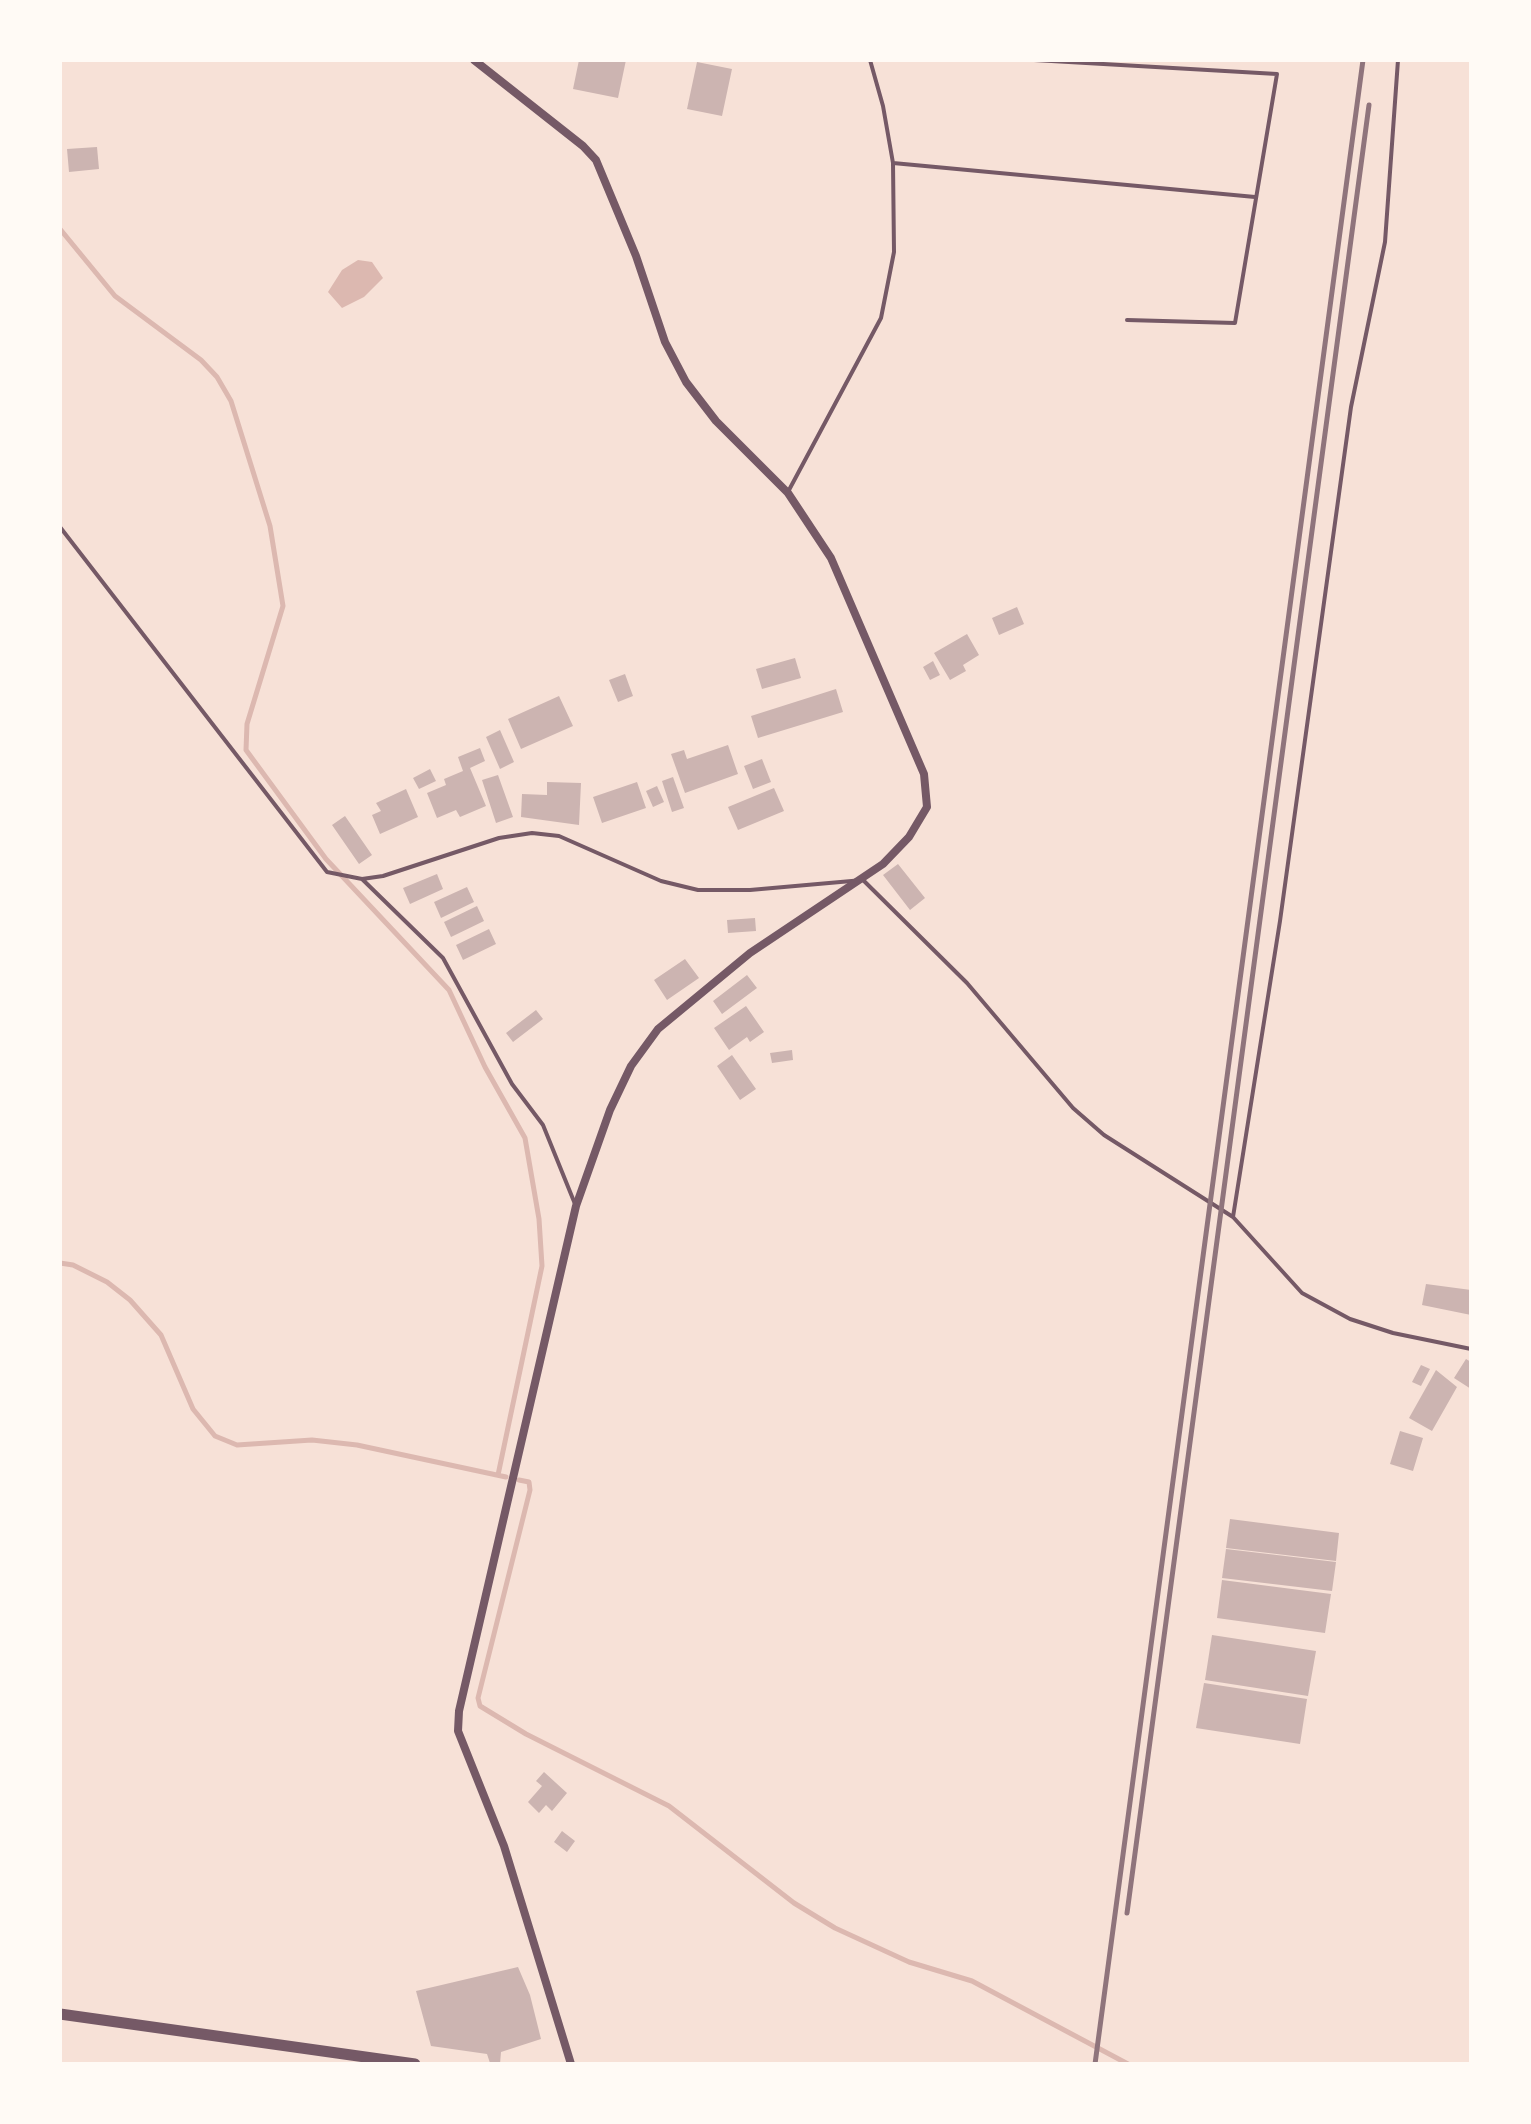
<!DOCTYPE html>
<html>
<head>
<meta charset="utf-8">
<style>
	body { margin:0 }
	#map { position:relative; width:1531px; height:2124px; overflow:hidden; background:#f7e1d7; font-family:"DejaVu Sans",sans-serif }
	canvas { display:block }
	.frame { position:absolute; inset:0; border:62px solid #fffaf5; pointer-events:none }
</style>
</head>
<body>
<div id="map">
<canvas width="1531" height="2124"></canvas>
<div class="frame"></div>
</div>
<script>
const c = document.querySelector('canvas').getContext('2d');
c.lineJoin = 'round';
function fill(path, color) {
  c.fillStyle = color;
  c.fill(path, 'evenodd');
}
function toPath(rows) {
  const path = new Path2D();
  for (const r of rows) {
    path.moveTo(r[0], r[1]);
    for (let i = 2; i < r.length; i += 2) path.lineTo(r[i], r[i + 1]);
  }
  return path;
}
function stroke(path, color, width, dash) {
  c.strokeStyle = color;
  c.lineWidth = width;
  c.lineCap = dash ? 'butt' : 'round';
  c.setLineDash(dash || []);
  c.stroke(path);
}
fill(toPath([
	[358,260,372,262,383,278,364,297,342,308,328,292,342,270]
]), '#dcb8b0');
stroke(toPath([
	[60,229,115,296,201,360,217,377,231,401,270,526,283,606,247,724,246,750,326,859,449,990,485,1067,525,1138,539,1219,542,1266,498,1475],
	[60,1263,73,1265,107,1282,130,1300,161,1335,193,1409,215,1436,237,1445,312,1440,357,1445,506,1477],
	[519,1480,529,1482,530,1490,478,1698,480,1706,526,1734,669,1806,794,1903,835,1928,909,1962,972,1981,1128,2064]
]), '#dcb8b0', 5);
fill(toPath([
	[579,60,626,60,618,98,573,89],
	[697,62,732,69,722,116,687,109],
	[97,147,99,169,69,172,67,149],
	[1017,607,1024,624,999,635,992,618],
	[967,634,979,655,963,665,966,671,950,680,934,653],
	[795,658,801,678,762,689,756,669],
	[933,661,940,675,930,680,923,667],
	[625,674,633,696,618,702,609,680],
	[836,689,843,712,758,738,751,716],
	[559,696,573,726,521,749,508,719],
	[500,730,514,762,500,769,486,737],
	[728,745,738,774,685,793,671,754,684,750,687,759],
	[480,748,485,761,470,768,486,806,460,817,456,810,437,818,427,793,446,785,444,779,463,771,458,757],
	[762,759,771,782,753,789,744,766],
	[430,769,436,781,419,789,413,778],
	[498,775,513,817,496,823,482,780],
	[673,777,684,808,672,812,662,781],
	[547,782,581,783,579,825,521,817,522,794,547,795],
	[637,782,646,808,602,823,593,797],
	[657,786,664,802,653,807,646,791],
	[774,788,784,811,738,830,728,807],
	[406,789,418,817,380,834,372,815,381,811,376,803],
	[345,816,372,855,359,864,332,825],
	[898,864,925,898,910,910,883,875],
	[437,874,443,889,410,904,403,888],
	[467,887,474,902,441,918,434,902],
	[477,906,484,921,451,937,444,922],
	[755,918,756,931,728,933,727,920],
	[489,929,496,944,463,960,456,945],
	[685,959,699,978,667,1000,654,980],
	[747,975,757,988,722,1014,713,1001],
	[746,1006,764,1032,750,1042,747,1037,729,1050,714,1028],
	[536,1010,543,1019,513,1042,506,1033],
	[792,1050,793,1060,772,1063,770,1053],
	[732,1055,756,1089,740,1100,717,1066],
	[1426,1284,1471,1290,1471,1315,1422,1305],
	[1466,1359,1471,1362,1471,1389,1454,1378],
	[1421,1365,1430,1369,1421,1386,1412,1382],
	[1436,1370,1457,1387,1432,1431,1409,1418],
	[1400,1431,1423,1438,1413,1471,1390,1464],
	[1230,1519,1339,1533,1336,1561,1226,1548],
	[1226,1549,1336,1562,1332,1591,1222,1578],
	[1222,1580,1331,1594,1325,1633,1217,1618],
	[1212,1635,1316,1651,1308,1696,1205,1680],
	[1204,1683,1307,1699,1300,1744,1196,1728],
	[544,1772,567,1793,552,1811,546,1805,539,1813,528,1802,542,1786,536,1781],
	[562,1831,575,1841,567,1852,554,1842],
	[518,1967,530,1995,541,2039,501,2052,500,2064,490,2063,487,2054,431,2046,416,1991]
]), '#ccb4b1');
stroke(toPath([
	[1034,60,1277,74,1235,323,1127,320],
	[893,163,1255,197],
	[789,490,881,318,894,252,893,163,883,106,870,60],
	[60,527,327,872,362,879,383,876,499,838,532,833,559,836,661,881,698,890,750,890,863,880,967,983,1073,1108,1104,1135,1233,1217,1302,1293,1350,1319,1393,1333,1471,1349],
	[362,879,443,958,512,1084,543,1125,575,1204],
	[1233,1217,1280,921,1351,407,1385,242,1398,60]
]), '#755966', 4);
stroke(toPath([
	[474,60,583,146,596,160,636,256,665,342,686,382,716,421,788,493,831,558,924,774,927,807,909,837,883,864,750,953,658,1029,631,1066,610,1110,576,1206,459,1711,458,1731,504,1846,571,2064]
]), '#755966', 8);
stroke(toPath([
	[60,2014,415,2064]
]), '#755966', 11);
stroke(toPath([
	[1127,1913,1369,105],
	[1095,2064,1363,60]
]), '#8f747c', 5);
</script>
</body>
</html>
